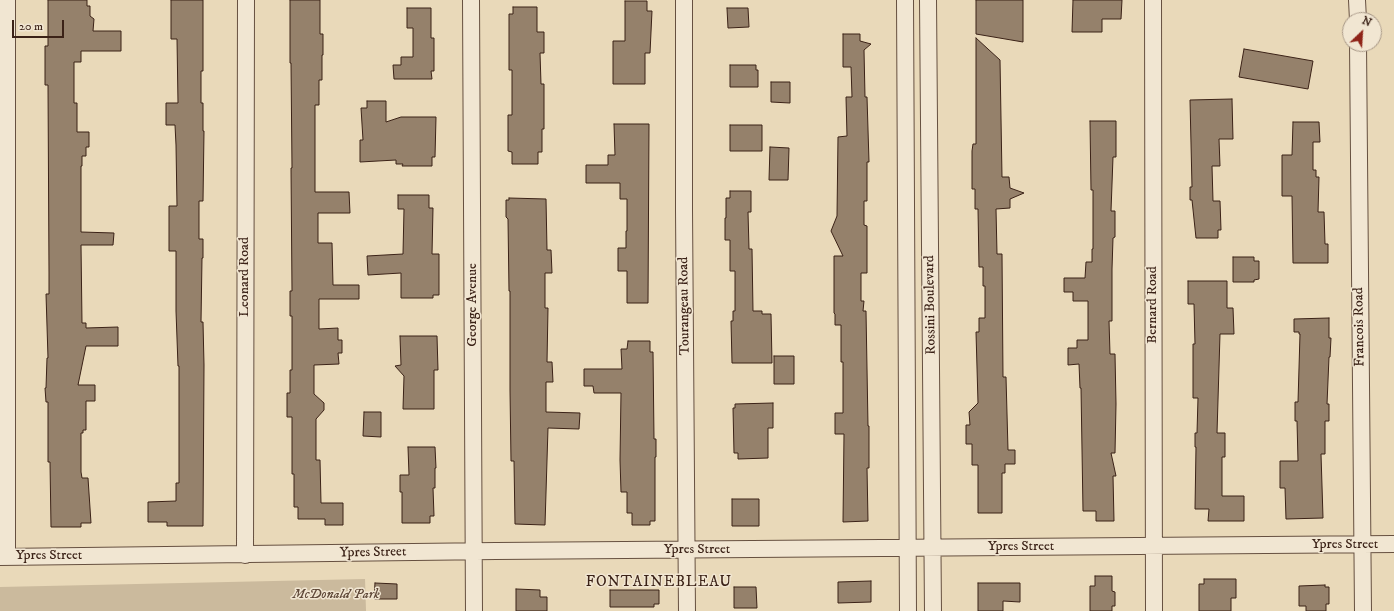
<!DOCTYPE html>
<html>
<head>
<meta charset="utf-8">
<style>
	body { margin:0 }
	#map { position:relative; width:1394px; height:611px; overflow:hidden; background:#e9d9b9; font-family:"IM FELL DW Pica",serif }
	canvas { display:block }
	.north { position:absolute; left:1342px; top:12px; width:40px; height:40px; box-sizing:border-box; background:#f1e6d2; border:1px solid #a89887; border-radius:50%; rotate:25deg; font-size:11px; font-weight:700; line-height:16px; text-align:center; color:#3b2217 }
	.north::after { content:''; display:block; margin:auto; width:14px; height:18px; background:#8f2418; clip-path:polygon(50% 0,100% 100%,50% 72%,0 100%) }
	.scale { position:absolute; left:12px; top:20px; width:52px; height:18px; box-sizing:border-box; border:2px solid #3b2217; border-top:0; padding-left:5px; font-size:12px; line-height:14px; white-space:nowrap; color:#3b2217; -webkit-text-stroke:3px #f1e6d2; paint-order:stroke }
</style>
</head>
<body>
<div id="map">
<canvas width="1394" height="611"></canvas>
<div class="north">N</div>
<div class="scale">20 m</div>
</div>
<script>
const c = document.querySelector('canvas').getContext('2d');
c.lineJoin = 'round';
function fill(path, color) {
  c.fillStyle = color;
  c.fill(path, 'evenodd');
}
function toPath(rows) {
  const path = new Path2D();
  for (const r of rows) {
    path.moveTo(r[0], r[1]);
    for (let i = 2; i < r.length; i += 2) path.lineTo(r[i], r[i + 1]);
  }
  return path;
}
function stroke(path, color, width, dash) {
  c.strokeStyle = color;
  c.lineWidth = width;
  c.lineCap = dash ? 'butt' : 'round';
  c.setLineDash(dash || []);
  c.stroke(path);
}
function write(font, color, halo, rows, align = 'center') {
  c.font = font + ' "IM FELL DW Pica",serif';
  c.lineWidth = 3;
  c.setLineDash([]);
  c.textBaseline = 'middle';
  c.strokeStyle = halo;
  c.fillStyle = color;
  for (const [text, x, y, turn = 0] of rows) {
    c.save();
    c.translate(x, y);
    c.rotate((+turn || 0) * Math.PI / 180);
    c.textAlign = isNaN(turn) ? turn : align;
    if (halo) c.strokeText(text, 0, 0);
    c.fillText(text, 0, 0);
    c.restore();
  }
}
fill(toPath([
	[365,579,366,611,0,611,0,587]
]), '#cbba9d');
const building = toPath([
	[48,0,87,0,87,6,90,6,90,16,94,19,93,31,121,31,121,51,81,51,81,62,74,62,74,103,77,103,77,132,89,132,89,147,86,147,86,156,82,156,82,166,81,166,81,232,114,233,113,245,81,245,82,323,86,323,86,328,118,327,118,346,86,346,78,385,95,385,95,401,86,401,86,430,83,430,83,433,81,433,81,472,82,478,88,478,91,523,81,523,81,527,51,527,50,462,48,462,48,402,46,402,45,388,46,388,47,358,48,358,46,294,49,294,49,272,48,85,45,85,45,46,48,46,48,0],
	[171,0,203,0,203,71,201,71,201,103,203,103,203,131,204,131,203,201,199,201,199,239,203,239,203,258,202,258,201,322,203,322,204,365,203,526,167,526,167,522,148,522,148,502,176,501,176,483,179,483,179,366,178,366,176,311,176,251,169,251,169,206,177,206,176,145,175,125,166,125,166,103,178,103,177,39,171,39,171,0],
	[290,0,320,0,320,34,323,34,323,55,322,55,322,80,319,80,319,105,315,105,315,192,349,192,350,213,318,213,318,243,332,243,333,285,359,285,359,299,319,299,319,329,338,328,338,340,342,340,342,353,338,353,339,364,314,365,314,394,324,403,324,410,316,419,316,460,320,460,321,503,343,503,343,525,325,525,325,519,298,519,298,507,294,507,294,474,292,474,292,417,287,417,287,393,290,393,290,370,292,370,292,316,290,316,290,291,292,291,291,168,292,168,291,63,290,63,290,0],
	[976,0,1023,0,1023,42,976,34,976,0],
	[1073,0,1122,0,1121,19,1102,19,1102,32,1072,32,1073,0],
	[625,1,647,1,647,11,652,11,650,53,645,53,645,84,613,84,613,41,625,41,625,1],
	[513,7,537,7,537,32,544,32,544,53,540,53,541,84,544,84,544,129,542,129,542,152,538,152,538,164,512,164,512,152,508,151,508,115,512,115,512,70,509,70,509,14,513,14,513,7],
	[407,8,431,8,431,38,434,38,434,71,431,71,432,79,394,79,393,65,401,65,401,57,413,57,413,28,407,28,407,8],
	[727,8,748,8,749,27,728,28,727,8],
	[843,34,860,34,860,41,871,44,864,50,865,97,867,97,869,162,867,162,867,201,864,201,864,225,867,226,867,273,861,273,861,301,864,301,863,311,866,311,868,426,869,426,869,468,867,468,868,521,843,522,844,434,835,434,835,413,843,413,843,362,841,362,841,325,835,325,835,314,834,313,834,256,843,256,831,231,837,216,838,137,847,136,846,97,852,97,851,67,843,67,843,34],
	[976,38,1000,60,1002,177,1009,177,1010,188,1024,193,1010,199,1010,208,996,209,997,254,1002,254,1003,377,1006,377,1008,450,1015,450,1015,464,1005,464,1005,473,1002,473,1002,513,978,513,978,465,972,465,972,444,966,444,966,425,970,425,969,412,978,403,976,332,979,332,979,318,985,318,985,286,983,286,983,267,979,267,978,209,975,209,975,189,972,189,972,151,973,144,976,144,976,38],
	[1244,49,1313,61,1308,89,1239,77,1244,49],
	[730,65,756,65,756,70,758,70,758,87,730,87,730,65],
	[771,82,790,82,790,103,771,102,771,82],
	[1232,99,1233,139,1219,139,1220,166,1212,166,1213,201,1220,201,1221,230,1218,230,1218,238,1196,238,1192,200,1190,200,1190,187,1192,187,1190,100,1232,99],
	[367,101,386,101,386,122,401,117,436,117,435,157,432,157,432,166,402,166,403,164,396,164,396,160,360,162,360,140,363,140,361,108,367,108,367,101],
	[1090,121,1116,121,1116,157,1113,157,1111,211,1115,211,1115,237,1113,238,1112,269,1112,321,1109,321,1110,354,1115,354,1116,404,1115,453,1111,453,1116,476,1113,476,1114,521,1096,521,1096,511,1083,511,1081,388,1080,388,1079,364,1068,365,1068,348,1077,348,1077,340,1088,340,1088,301,1073,301,1073,292,1064,292,1064,278,1085,278,1086,262,1092,262,1092,249,1093,249,1093,190,1091,190,1090,121],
	[1293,122,1319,122,1320,142,1313,142,1313,170,1316,170,1316,177,1319,177,1318,212,1324,212,1325,244,1328,244,1328,263,1293,263,1292,196,1282,196,1282,155,1292,155,1293,122],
	[614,124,649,124,648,303,627,303,627,271,618,271,618,248,626,248,626,231,627,231,627,199,620,199,620,183,586,183,586,165,608,165,608,155,615,155,614,124],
	[730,125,762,125,762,151,730,151,730,125],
	[770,147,789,148,788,180,769,180,770,147],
	[730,191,751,191,751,212,748,212,749,249,752,249,753,311,762,311,762,314,771,314,772,363,732,363,731,321,733,321,733,311,735,311,735,271,730,271,730,240,725,240,725,218,726,218,726,198,730,198,730,191],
	[398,195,429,195,429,208,433,208,432,254,439,254,439,295,433,295,433,298,401,298,401,273,368,275,367,256,403,254,404,209,398,209,398,195],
	[509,198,546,199,547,250,551,250,552,273,545,273,545,308,548,308,547,362,552,362,553,382,546,382,546,412,580,413,579,429,548,428,545,525,515,524,514,461,511,461,510,390,510,291,509,291,508,219,506,217,506,200,509,200,509,198],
	[1233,257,1254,257,1254,261,1259,261,1259,279,1254,280,1254,282,1233,282,1233,257],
	[1188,281,1227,281,1227,308,1233,308,1234,334,1220,334,1217,433,1225,433,1225,457,1222,457,1222,496,1244,496,1244,521,1208,521,1209,509,1195,509,1196,447,1195,447,1195,433,1197,433,1198,398,1193,398,1193,344,1195,344,1194,304,1188,304,1188,281],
	[1329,318,1329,338,1331,338,1330,357,1329,357,1327,404,1329,404,1329,421,1325,421,1325,454,1321,454,1323,518,1286,519,1285,488,1280,488,1280,461,1298,461,1297,421,1295,421,1295,402,1298,402,1300,334,1299,334,1299,332,1294,332,1294,319,1329,318],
	[400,336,437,336,438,370,434,370,434,409,403,409,404,376,395,366,401,365,400,336],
	[628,341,650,341,650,352,653,352,654,439,656,439,656,457,655,457,655,521,650,521,650,525,632,525,632,513,627,513,627,492,621,492,620,460,621,393,594,393,593,386,584,386,584,369,622,369,621,349,627,349,628,341],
	[774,356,794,356,794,384,774,384,774,356],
	[773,403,773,428,768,428,768,458,738,459,738,453,734,453,733,408,735,408,735,404,773,403],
	[364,412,381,412,381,437,363,436,364,412],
	[408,447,435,447,436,468,435,468,435,488,433,488,434,516,430,516,430,523,402,523,402,492,400,492,400,475,409,475,408,447],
	[732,499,759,499,759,526,732,526,732,499],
	[1095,576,1112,576,1112,591,1115,592,1115,606,1112,606,1112,611,1090,611,1090,586,1095,586,1095,576],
	[1204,579,1236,579,1236,598,1231,598,1231,611,1199,611,1199,584,1204,584,1204,579],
	[871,581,871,602,838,603,838,582,871,581],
	[375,583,397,584,397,599,374,599,375,583],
	[978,583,1020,583,1020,602,1003,601,1003,611,978,611,978,583],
	[1325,585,1325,587,1329,587,1329,604,1326,604,1326,611,1306,611,1306,606,1299,606,1299,586,1325,585],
	[734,587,756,587,757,608,734,608,734,587],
	[516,589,540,590,540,597,547,597,547,611,516,611,516,589],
	[610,590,659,590,659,604,654,604,654,607,610,607,610,590]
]);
fill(building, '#95816b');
stroke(building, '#3b2217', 1);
const street = toPath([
	[7,0,7,556],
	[471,0,474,611],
	[684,0,684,210,687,611],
	[905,0,908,611],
	[928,0,933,611],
	[1153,0,1154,611],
	[1357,0,1358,20],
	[1358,44,1363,611],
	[245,555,246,0],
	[0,557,496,551,1394,544]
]);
stroke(street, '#665040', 18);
stroke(street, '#f1e6d2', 16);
write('14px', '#3b2217', '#f1e6d2', [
	["Leonard Road",245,277,-90],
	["George Avenue",473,305,-90],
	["Rossini Boulevard",931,305,-91],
	["Bernard Road",1153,305,-90],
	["Tourangeau Road",685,306,-91],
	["Francois Road",1360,327,-91],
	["Ypres Street",1345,545],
	["Ypres Street",1021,547],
	["Ypres Street",697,550],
	["Ypres Street",373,553,-1],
	["Ypres Street",49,556]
]);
write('italic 14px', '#5f4838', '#f1e6d2', [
	["McDonald Park",336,595]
]);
c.letterSpacing = '1px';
write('15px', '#3b2217', '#f1e6d2', [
	["FONTAINEBLEAU",659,583]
]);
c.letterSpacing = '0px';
</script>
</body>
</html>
